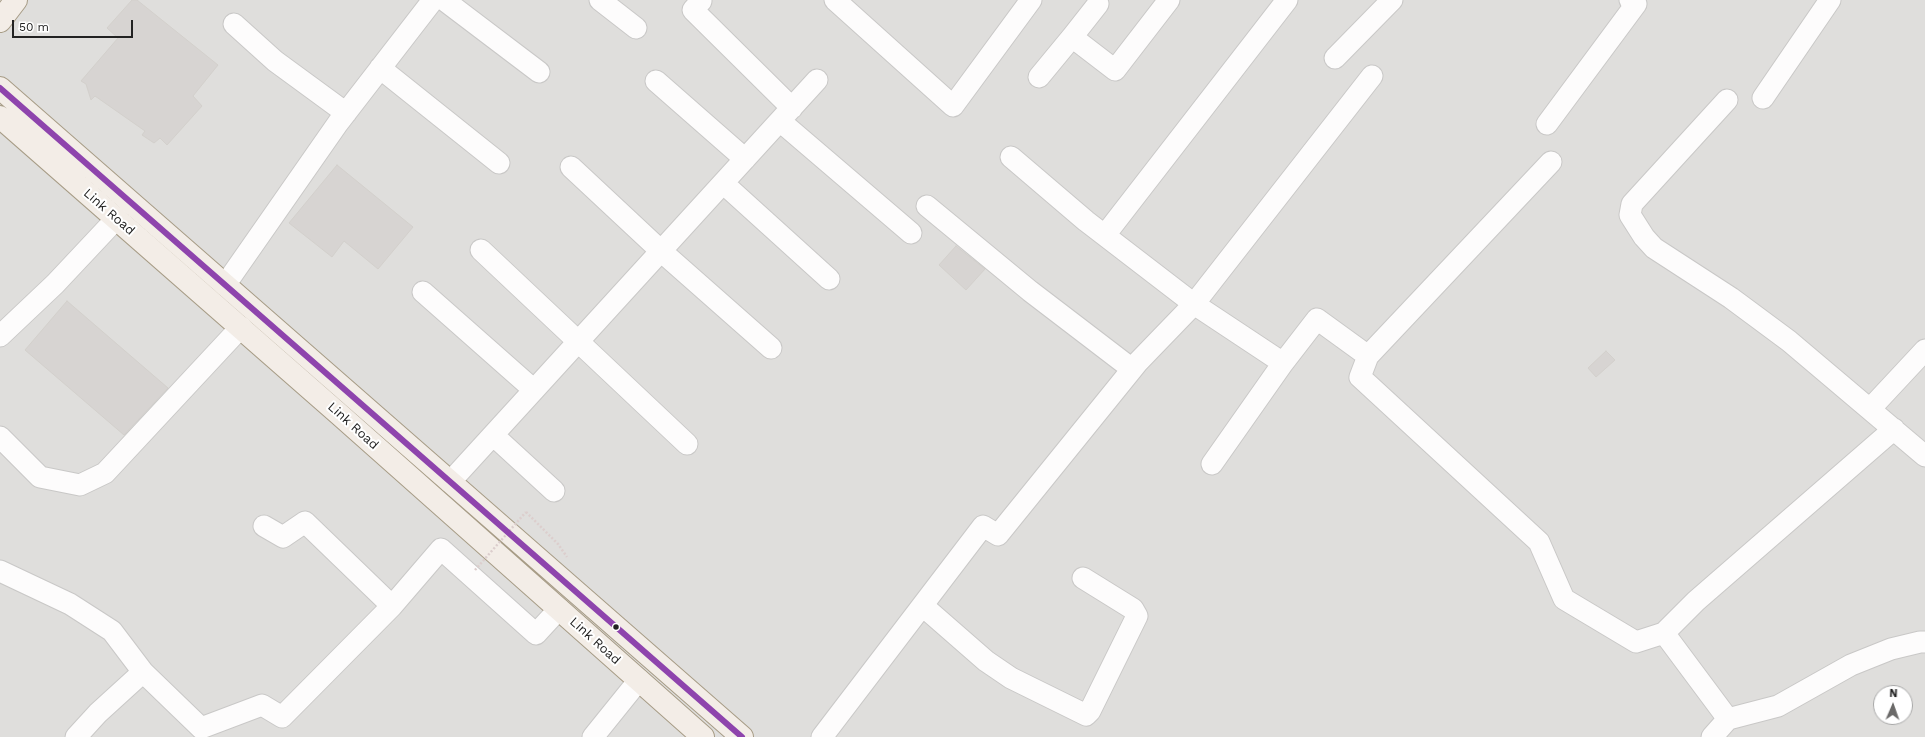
<!DOCTYPE html>
<html>
<head>
<meta charset="utf-8">
<style>
	body { margin:0 }
	#map { position:relative; width:1925px; height:737px; overflow:hidden; background:#f0eeeb; font-family:"Work Sans",sans-serif }
	canvas { display:block }
	.north { position:absolute; left:1873px; top:685px; width:40px; height:40px; box-sizing:border-box; background:#fff; border:1px solid #a7a7a7; border-radius:50%; rotate:2deg; font-size:11px; font-weight:700; line-height:16px; text-align:center; color:#222 }
	.north::after { content:''; display:block; margin:auto; width:14px; height:18px; background:#6a6968; clip-path:polygon(50% 0,100% 100%,50% 72%,0 100%) }
	.scale { position:absolute; left:12px; top:20px; width:121px; height:18px; box-sizing:border-box; border:2px solid #222; border-top:0; padding-left:5px; font-size:12px; line-height:14px; white-space:nowrap; color:#222; -webkit-text-stroke:3px #fff; paint-order:stroke }
</style>
</head>
<body>
<div id="map">
<canvas width="1925" height="737"></canvas>
<div class="north">N</div>
<div class="scale">50 m</div>
</div>
<script>
const c = document.querySelector('canvas').getContext('2d');
c.lineJoin = 'round';
function fill(path, color) {
  c.fillStyle = color;
  c.fill(path, 'evenodd');
}
function toPath(rows) {
  const path = new Path2D();
  for (const r of rows) {
    path.moveTo(r[0], r[1]);
    for (let i = 2; i < r.length; i += 2) path.lineTo(r[i], r[i + 1]);
  }
  return path;
}
function stroke(path, color, width, dash) {
  c.strokeStyle = color;
  c.lineWidth = width;
  c.lineCap = dash ? 'butt' : 'round';
  c.setLineDash(dash || []);
  c.stroke(path);
}
function write(font, color, halo, rows, align = 'center') {
  c.font = font + ' "Work Sans",sans-serif';
  c.lineWidth = 4;
  c.setLineDash([]);
  c.textBaseline = 'middle';
  c.strokeStyle = halo;
  c.fillStyle = color;
  for (const [text, x, y, turn = 0] of rows) {
    c.save();
    c.translate(x, y);
    c.rotate((+turn || 0) * Math.PI / 180);
    c.textAlign = isNaN(turn) ? turn : align;
    if (halo) c.strokeText(text, 0, 0);
    c.fillText(text, 0, 0);
    c.restore();
  }
}
fill(toPath([
	[0,0,1925,0,1925,737,0,737],
	[1881,693,1905,693,1905,717,1881,717]
]), '#dfdedc');
const building = toPath([
	[132,0,137,0,218,65,193,96,202,106,167,145,160,138,154,143,142,135,145,131,95,96,91,100,86,84,81,81,118,38,107,28,132,0],
	[337,165,413,227,378,269,344,241,332,257,289,223,337,165],
	[956,246,985,269,966,290,939,265,956,246],
	[67,301,168,388,124,435,25,350,67,301],
	[1606,351,1615,360,1596,377,1588,368,1606,351]
]);
fill(building, '#d7d4d2');
stroke(building, '#d3d0cc', 1);
const minor = toPath([
	[444,0,539,72],
	[600,0,636,28],
	[699,0,701,1,693,10,792,108],
	[835,0,953,106,1031,0],
	[1098,4,1072,37,1115,70,1169,0],
	[234,24,275,61,346,113],
	[1335,58,1392,0],
	[380,68,499,163],
	[1039,77,1072,37],
	[656,81,745,159],
	[1763,98,1830,0],
	[1727,100,1632,204,1630,215,1644,237,1654,248,1731,298,1789,341,1925,456],
	[780,121,911,233],
	[1547,124,1636,4,1630,0],
	[1011,157,1086,221,1194,304,1283,363,1317,319,1368,356,1551,162],
	[571,167,661,251,771,348],
	[723,183,829,279],
	[927,206,1030,291,1132,369],
	[1105,235,1287,0],
	[481,250,687,444],
	[225,285,338,123,433,0],
	[423,292,534,390],
	[0,336,55,284,117,218],
	[1368,356,1360,377,1539,542,1564,599,1636,642,1664,633],
	[1870,409,1925,350],
	[493,435,554,491],
	[0,437,40,477,80,485,105,473,241,327],
	[1212,464,1283,363],
	[450,482,817,80],
	[264,526,283,537,305,522,392,606],
	[0,571,70,604,112,631,143,672,98,713,76,737],
	[923,606,986,661,1011,678,1086,715,1090,711,1137,616,1133,609,1083,578],
	[143,672,201,728,262,705,282,717,392,606,441,549,536,634,559,609],
	[1728,719,1664,633,1696,601,1894,429],
	[593,737,639,680],
	[822,737,983,526,998,535,1138,362,1194,304,1372,76],
	[1712,737,1728,719,1778,706,1851,665,1891,649,1920,642,1925,642]
]);
const major = toPath([
	[0,21,16,0],
	[0,88,742,737],
	[0,117,339,414,703,737]
]);
stroke(minor, '#c9c8c7', 23);
stroke(major, '#a79c86', 24);
stroke(toPath([
	[526,512,558,544,567,557]
]), '#dccecd', 2.5, [2, 2]);
stroke(minor, '#fdfcfc', 21);
stroke(major, '#f3ede7', 22);
stroke(toPath([
	[475,570,526,512]
]), '#dccecd', 2.5, [2, 2]);
stroke(toPath([
	[0,88,742,737]
]), '#8e44ad', 6);
for (const [x, y, r, color] of [
	[616,627,3.5,"#222"]
]) {
  const dot = new Path2D();
  dot.arc(x, y, r, 0, 2 * Math.PI);
  c.fillStyle = color;
  c.fill(dot);
  stroke(dot, '#fff', 1.5);
}
write('13px', '#222', '#fff', [
	["Link Road",109,212,41],
	["Link Road",353,426,42],
	["Link Road",595,641,42]
]);
</script>
</body>
</html>
